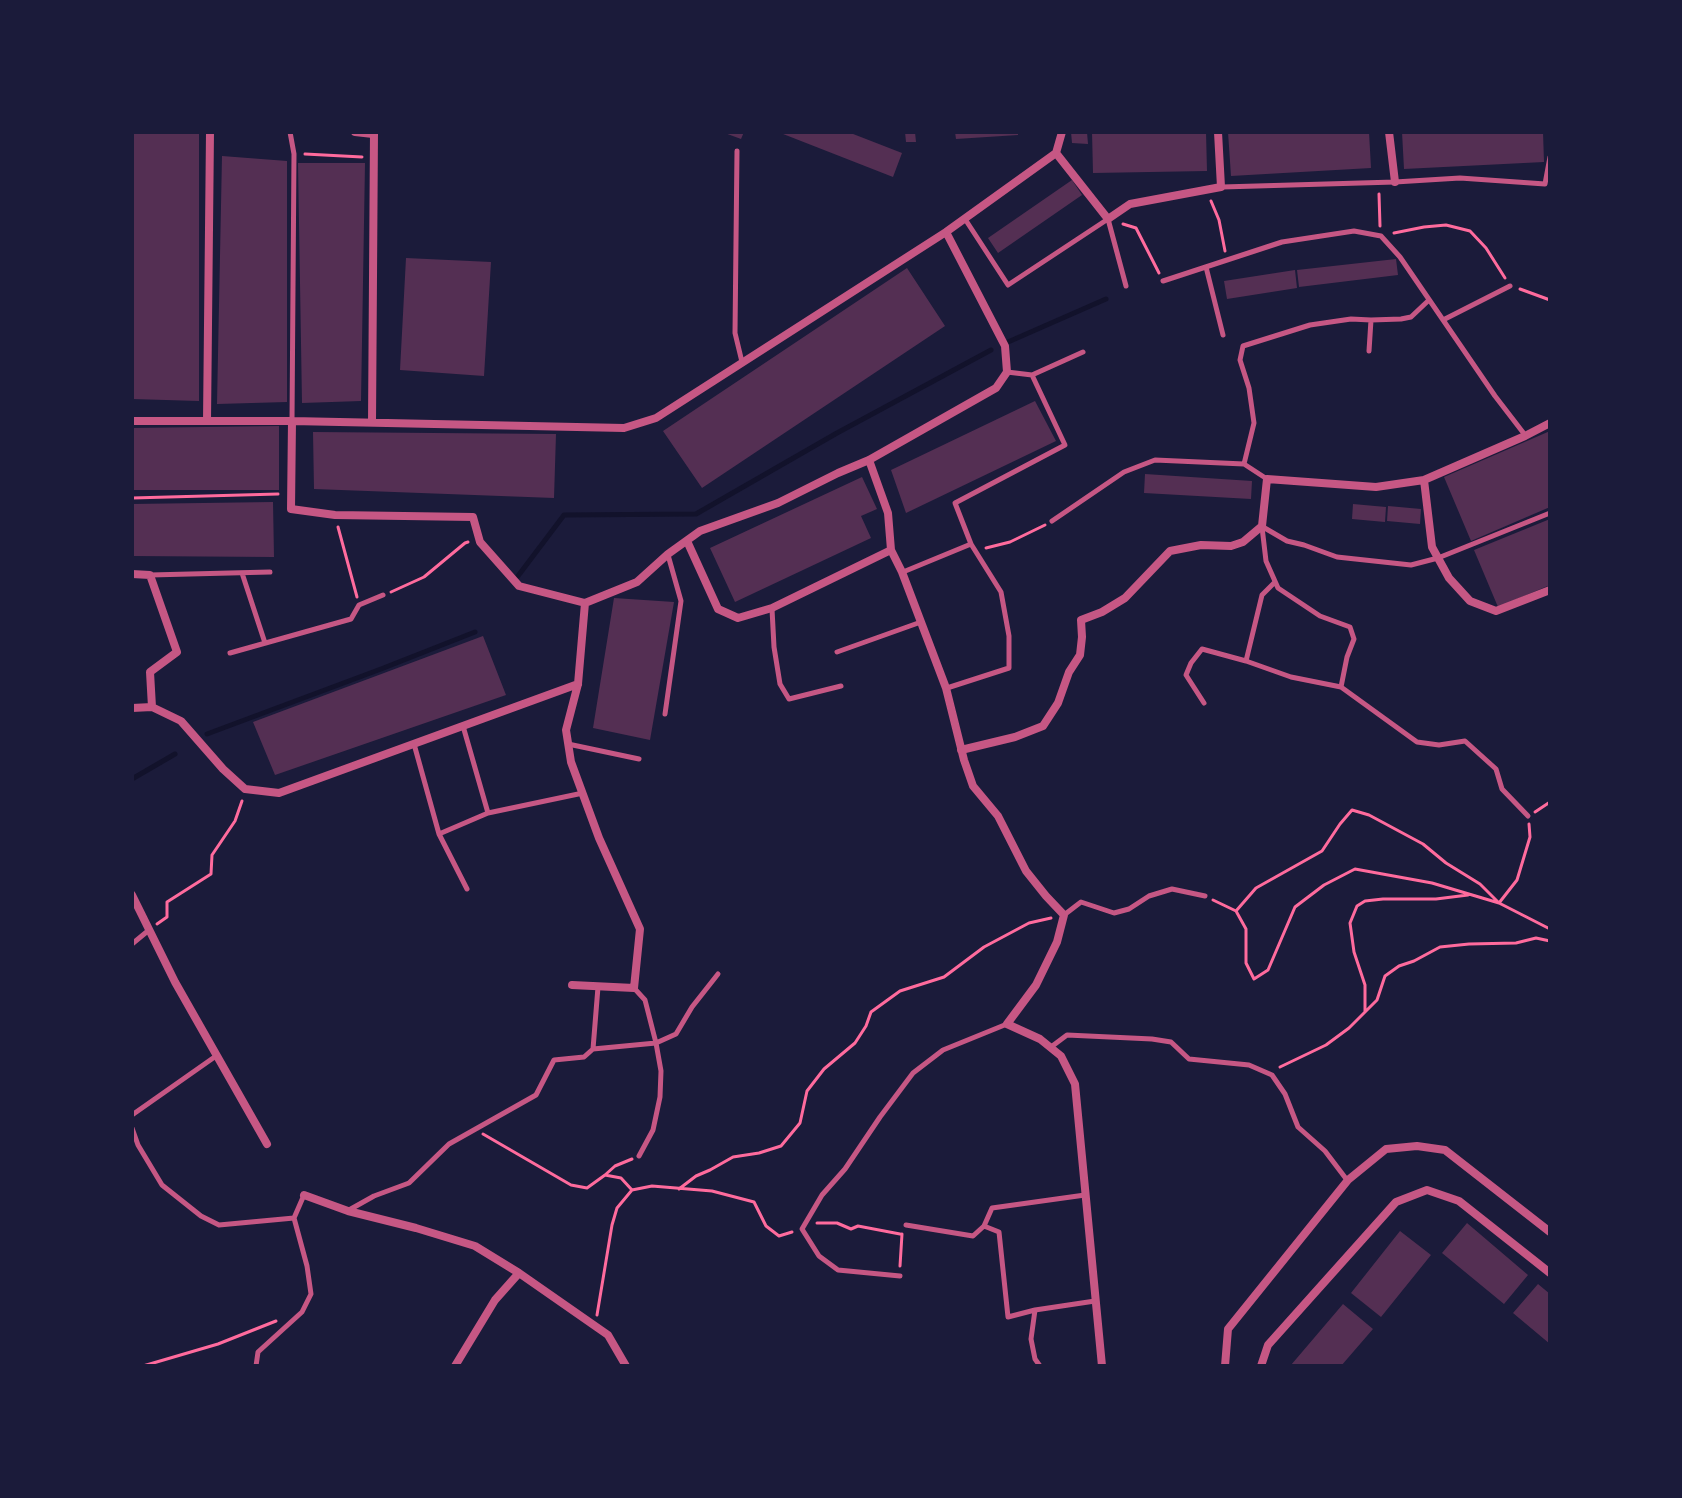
<!DOCTYPE html>
<html>
<head>
<meta charset="utf-8">
<style>
	body { margin:0 }
	#map { position:relative; width:1682px; height:1498px; overflow:hidden; background:#1b1b3a; font-family:"Golos Text",sans-serif }
	canvas { display:block }
	.frame { position:absolute; inset:0; border:134px solid #1b1b3a; pointer-events:none }
</style>
</head>
<body>
<div id="map">
<canvas width="1682" height="1498"></canvas>
<div class="frame"></div>
</div>
<script>
const c = document.querySelector('canvas').getContext('2d');
c.lineJoin = 'round';
function toPath(rows) {
  const path = new Path2D();
  for (const r of rows) {
    path.moveTo(r[0], r[1]);
    for (let i = 2; i < r.length; i += 2) path.lineTo(r[i], r[i + 1]);
  }
  return path;
}
function stroke(path, color, width, dash) {
  c.strokeStyle = color;
  c.lineWidth = width;
  c.lineCap = dash ? 'butt' : 'round';
  c.setLineDash(dash || []);
  c.stroke(path);
}
function fill(path, color) {
  c.fillStyle = color;
  c.fill(path, 'evenodd');
}
stroke(toPath([
	[1008,342,1106,299],
	[518,576,564,515,696,514,837,433,991,350],
	[207,734,381,669,475,632],
	[132,779,175,754]
]), '#12122b', 5);
fill(toPath([
	[134,132,199,132,199,401,132,399],
	[722,132,744,132,741,139],
	[778,132,848,132,902,153,893,177],
	[905,132,915,132,916,142,906,142],
	[955,132,1018,132,1018,135,956,139],
	[1071,132,1087,132,1088,144,1072,143],
	[1092,132,1206,132,1207,171,1093,173],
	[1228,132,1369,132,1371,168,1231,176],
	[1402,132,1543,132,1544,162,1404,169],
	[222,156,287,161,287,402,217,404],
	[298,163,365,163,361,401,302,403],
	[1072,180,1082,195,998,253,988,238],
	[406,258,491,262,484,376,400,370],
	[1396,259,1398,275,1299,287,1297,270],
	[907,268,945,326,702,488,663,431],
	[1295,270,1297,288,1227,299,1224,281],
	[1035,401,1056,441,906,513,891,470],
	[279,426,279,490,132,490,132,428],
	[1550,431,1550,507,1471,541,1444,477],
	[313,432,556,434,554,498,314,489],
	[1145,474,1252,481,1251,499,1144,493],
	[862,477,877,509,861,516,871,538,735,602,710,548],
	[273,502,274,557,132,556,132,504],
	[1353,504,1386,507,1385,522,1352,519],
	[1388,506,1421,509,1420,524,1387,521],
	[1550,519,1550,585,1498,607,1474,550],
	[614,598,674,602,650,740,593,728],
	[483,636,506,695,275,775,253,722],
	[1467,1223,1528,1275,1504,1304,1442,1253],
	[1400,1231,1431,1255,1381,1317,1351,1293],
	[1538,1284,1550,1294,1550,1344,1513,1313],
	[1343,1304,1373,1329,1341,1366,1293,1366,1291,1365]
]), '#542f53');
stroke(toPath([
	[305,154,362,157],
	[1379,194,1380,226],
	[1211,201,1219,220,1225,251],
	[1123,224,1136,228,1159,273],
	[1394,233,1424,227,1446,225,1470,231,1486,248,1505,278],
	[1520,289,1550,300],
	[132,498,278,494],
	[338,527,357,597],
	[986,548,1010,542,1045,525],
	[391,592,424,577,465,543,468,542],
	[1535,812,1550,802],
	[1213,900,1236,911,1246,929,1246,963,1254,979,1268,970,1295,907,1324,885,1355,869,1432,883,1499,903,1550,929],
	[1236,911,1256,888,1322,851,1340,824,1352,810,1369,815,1423,844,1446,863,1480,884,1499,903,1517,880,1530,837,1529,824],
	[157,924,167,917,167,902,211,874,212,855,235,821,242,801],
	[1365,1012,1377,1000,1385,976,1399,966,1414,961,1440,947,1469,944,1516,943,1536,938,1550,941],
	[1280,1067,1326,1045,1349,1028,1365,1012,1365,985,1354,952,1350,923,1357,906,1365,901,1383,899,1436,899,1468,895],
	[483,1134,571,1185,587,1188,605,1175,621,1178,632,1190],
	[605,1175,615,1166,632,1159],
	[679,1189,696,1176,710,1170,733,1157,759,1153,781,1146,800,1123,807,1091,824,1069,855,1043,866,1026,871,1012,900,991,944,977,984,947,1029,923,1051,918],
	[817,1223,837,1223,851,1229,858,1226,900,1234],
	[900,1266,902,1234],
	[597,1315,612,1225,617,1208,632,1190,652,1186,712,1191,754,1202,766,1226,779,1236,792,1232],
	[143,1366,218,1344,276,1321]
]), '#ff6b9d', 3);
stroke(toPath([
	[290,132,294,154,292,421],
	[737,151,735,333,742,362],
	[1222,187,1395,182,1460,178,1545,184,1550,157],
	[965,219,1008,285,1108,219,1126,286],
	[1206,267,1223,335],
	[1163,281,1282,242,1354,231,1381,236,1400,257,1495,396,1525,435],
	[1443,320,1510,286],
	[1369,351,1371,320,1401,319,1411,317,1429,300],
	[1032,375,1083,352],
	[1244,464,1254,423,1249,388,1240,360,1243,346,1310,325,1351,319,1371,320],
	[1052,521,1124,472,1155,460,1244,464,1267,479],
	[1262,527,1266,561,1278,588,1320,616,1350,627,1354,639,1347,657,1341,687,1417,742,1439,745,1465,741,1496,769,1502,789,1528,816],
	[1263,527,1287,541,1304,545,1337,557,1411,565,1438,558,1550,513],
	[903,572,971,544,955,503,1065,445,1032,375,1007,372],
	[242,573,265,643],
	[150,575,270,572],
	[772,609,774,647,780,684,789,699,841,686],
	[837,652,921,622],
	[230,653,351,619,359,605,383,595],
	[1246,661,1262,595,1275,582],
	[947,688,1009,668,1009,636,1001,592,971,544],
	[1204,703,1186,675,1191,663,1202,649,1246,661,1291,677,1341,687],
	[665,714,681,601,668,555],
	[463,726,488,813],
	[414,744,439,834,467,889],
	[568,744,639,759],
	[439,834,488,813,583,793],
	[1064,915,1081,902,1114,913,1129,909,1149,896,1172,889,1205,896],
	[132,944,149,930],
	[598,987,593,1049,656,1043,676,1034,692,1007,718,974],
	[634,988,645,1000,656,1043,661,1071,660,1097,653,1130,639,1156],
	[1051,1047,1067,1035,1152,1039,1171,1042,1189,1059,1249,1065,1272,1075,1285,1094,1298,1127,1325,1151,1347,1180],
	[132,1115,216,1056],
	[132,1128,138,1145,162,1185,201,1216,219,1225,294,1218],
	[349,1210,374,1196,409,1183,449,1144,536,1095,554,1060,584,1057,593,1049],
	[906,1225,973,1236,984,1226,992,1208,1085,1195],
	[984,1226,999,1232,1008,1317,1035,1310,1095,1301],
	[900,1276,838,1270,819,1256,802,1229,822,1195,845,1169,880,1117,913,1073,943,1050,1007,1024],
	[1035,1310,1031,1339,1035,1359,1040,1366],
	[256,1366,258,1352,302,1312,311,1294,307,1266,294,1218,304,1195]
]), '#c65784', 5);
stroke(toPath([
	[355,132,373,134],
	[1389,132,1395,182],
	[1056,153,1108,219,1130,204,1221,187,1218,132],
	[132,421,292,421,624,428,656,418,946,232,1056,153,1062,132],
	[207,421,210,132],
	[292,421,291,509,335,515,473,517,480,542,519,586,585,603,578,684,566,730,571,762,599,838,640,929,634,988,572,985],
	[372,422,374,132],
	[1424,480,1432,547,1449,578,1470,601,1496,611,1550,590],
	[687,541,718,609,738,618,772,608,891,550,888,513,869,460],
	[891,550,902,572,946,688,964,760,973,786,998,816,1026,871,1046,896,1064,915,1057,942,1036,985,1007,1024,1040,1039,1061,1056,1075,1084,1102,1366],
	[132,574,150,575,177,652,150,672,152,707,181,721,223,769,245,789,279,793,578,684],
	[585,603,637,582,668,554,700,531,778,503,838,473,869,460,996,388,1007,372,1005,346,946,232],
	[132,708,152,707],
	[961,750,1015,737,1043,726,1058,703,1069,672,1080,655,1082,637,1081,620,1102,612,1125,598,1170,551,1201,545,1231,546,1243,542,1262,526,1267,479,1376,487,1424,480,1525,436,1550,423],
	[132,895,175,982,267,1144],
	[304,1195,348,1211,416,1228,475,1246,519,1273,608,1335,626,1366],
	[455,1366,495,1300,519,1273],
	[1225,1366,1228,1329,1348,1180,1386,1149,1417,1146,1445,1150,1550,1232],
	[1261,1366,1268,1345,1396,1202,1427,1190,1459,1201,1550,1273]
]), '#c65784', 8);
</script>
</body>
</html>
